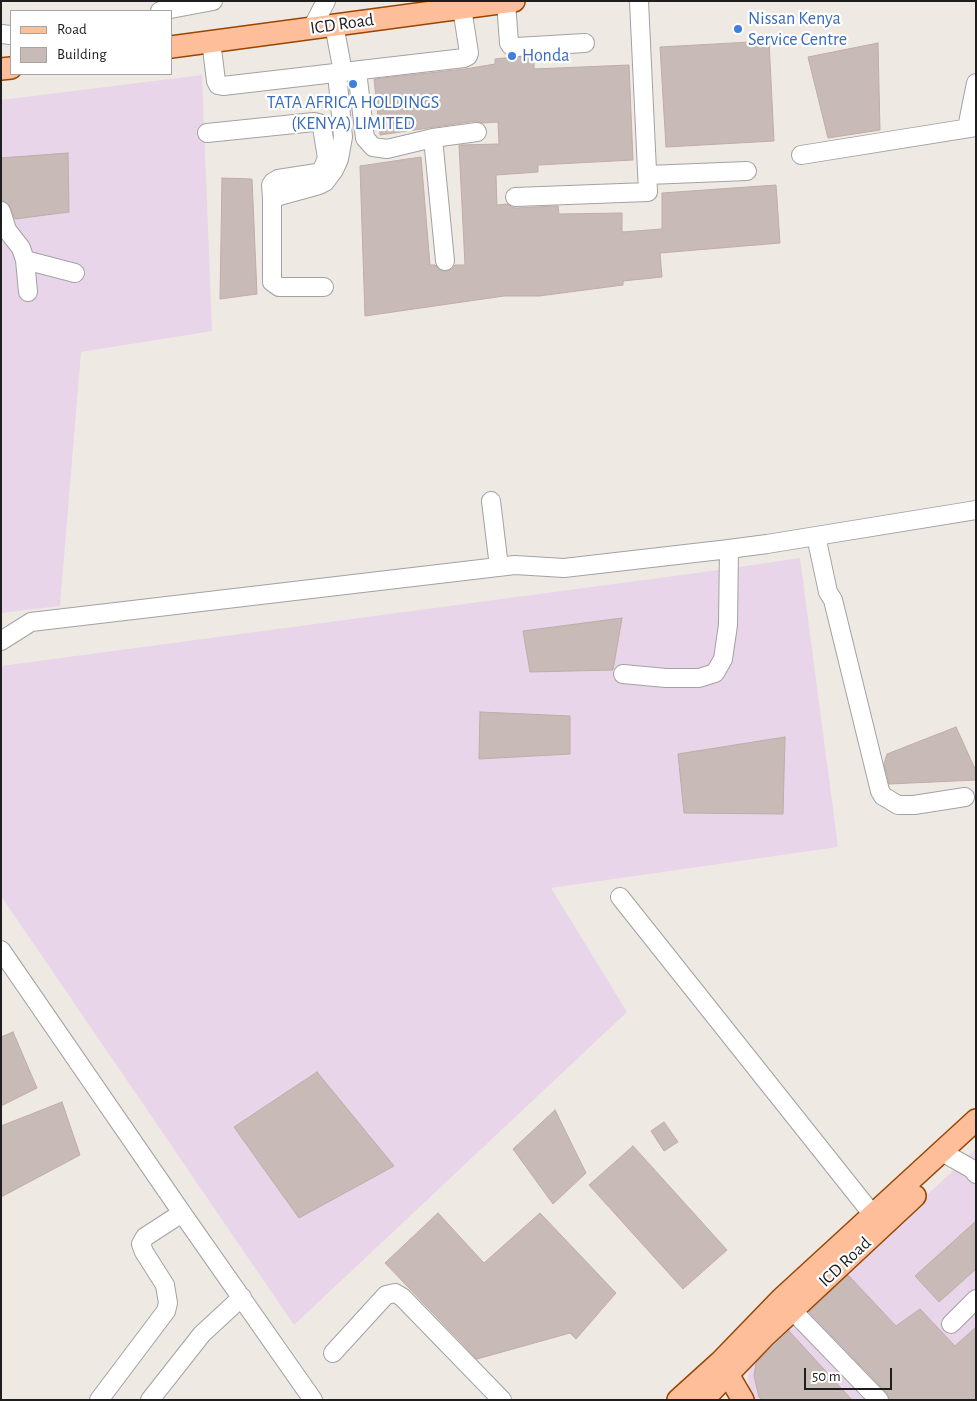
<!DOCTYPE html>
<html>
<head>
<meta charset="utf-8">
<style>
	body { margin:0 }
	#map { position:relative; width:977px; height:1401px; overflow:hidden; background:#efe9e4; font-family:"Alegreya Sans",sans-serif }
	canvas { display:block }
	.frame { position:absolute; inset:0; border:2px solid #1e1e1e; pointer-events:none }
	.legend { position:absolute; left:10px; top:10px; width:162px; height:65px; box-sizing:border-box; background:#fff; border:1px solid #a5a5a5; margin:0; padding:6px 9px; list-style:none; font-size:15px; color:#1e1e1e }
	.legend li { display:flex; align-items:center; gap:10px; height:25px }
	.legend b { width:25px; border:1px solid #a5a5a5 }
	.scale { position:absolute; left:804px; top:1368px; width:88px; height:22px; box-sizing:border-box; border:2px solid #1e1e1e; border-top:0; padding-left:6px; font-size:15px; line-height:18px; white-space:nowrap; color:#1e1e1e; -webkit-text-stroke:4px #fff; paint-order:stroke }
</style>
</head>
<body>
<div id="map">
<canvas width="977" height="1401"></canvas>
<div class="frame"></div>
<ul class="legend">
<li><b style="height:6px;background:#febe9a"></b>Road</li>
<li><b style="height:14px;background:#c7bab7"></b>Building</li>
</ul>
<div class="scale">50 m</div>
</div>
<script>
const c = document.querySelector('canvas').getContext('2d');
c.lineJoin = 'round';
function fill(path, color) {
  c.fillStyle = color;
  c.fill(path, 'evenodd');
}
function toPath(rows) {
  const path = new Path2D();
  for (const r of rows) {
    path.moveTo(r[0], r[1]);
    for (let i = 2; i < r.length; i += 2) path.lineTo(r[i], r[i + 1]);
  }
  return path;
}
function stroke(path, color, width, dash) {
  c.strokeStyle = color;
  c.lineWidth = width;
  c.lineCap = dash ? 'butt' : 'round';
  c.setLineDash(dash || []);
  c.stroke(path);
}
function write(font, color, halo, rows, align = 'center') {
  c.font = font + ' "Alegreya Sans",sans-serif';
  c.lineWidth = 4.5;
  c.setLineDash([]);
  c.textBaseline = 'middle';
  c.strokeStyle = halo;
  c.fillStyle = color;
  for (const [text, x, y, turn = 0] of rows) {
    c.save();
    c.translate(x, y);
    c.rotate((+turn || 0) * Math.PI / 180);
    c.textAlign = isNaN(turn) ? turn : align;
    if (halo) c.strokeText(text, 0, 0);
    c.fillText(text, 0, 0);
    c.restore();
  }
}
fill(toPath([
	[202,75,212,331,81,352,60,606,1,613,1,100],
	[800,558,838,847,551,888,627,1012,294,1325,1,896,1,666,726,569],
	[976,1149,976,1400,756,1400,749,1391,748,1375,752,1359]
]), '#e8d5e9');
const building = toPath([
	[769,41,774,141,666,147,660,47,769,41],
	[878,43,880,130,828,138,808,57,878,43],
	[514,57,534,57,534,69,629,65,633,160,538,165,538,172,496,175,497,205,507,204,515,208,558,206,559,214,622,213,622,232,662,229,662,193,776,185,780,243,660,253,662,277,623,281,623,285,539,296,504,296,365,316,360,166,421,157,430,265,435,265,440,270,447,271,452,269,455,265,465,265,459,145,499,144,498,122,483,123,476,121,380,135,374,79,465,69,495,64,495,59,514,57],
	[68,153,69,212,15,219,8,204,1,201,1,158,68,153],
	[222,178,252,179,257,294,220,299,222,178],
	[622,618,613,670,530,672,523,631,622,618],
	[480,712,570,716,570,754,479,759,480,712],
	[956,727,976,771,976,780,889,784,884,764,887,754,956,727],
	[785,737,783,814,684,813,678,754,785,737],
	[13,1032,37,1088,1,1106,1,1037,13,1032],
	[317,1072,394,1166,299,1218,234,1127,317,1072],
	[62,1102,80,1155,1,1197,1,1126,62,1102],
	[555,1110,586,1173,553,1204,513,1149,555,1110],
	[664,1122,678,1142,664,1151,651,1131,664,1122],
	[633,1146,727,1250,683,1289,589,1185,633,1146],
	[438,1213,484,1263,540,1213,616,1293,576,1339,570,1333,477,1359,385,1263,438,1213],
	[976,1221,976,1269,939,1302,915,1276,976,1221],
	[848,1275,896,1326,920,1309,955,1346,976,1327,976,1400,889,1400,887,1393,809,1312,848,1275],
	[789,1331,852,1400,762,1400,759,1397,754,1376,756,1363,789,1331]
]);
fill(building, '#c7bab7');
stroke(building, '#c1aca6', 1);
const minor = toPath([
	[506,2,509,43,511,46,516,47,585,43],
	[160,11,213,1],
	[334,25,343,72],
	[312,28,326,1],
	[1,34,11,35],
	[211,41,216,81,218,85,223,86,464,58,468,56,469,53,462,8],
	[357,71,365,138,373,147,387,149,433,138,477,132],
	[967,128,976,83],
	[207,133,314,122,319,123,322,127,327,158,322,170,317,173,278,179,273,182,271,185,272,198],
	[433,138,445,261],
	[801,155,976,127],
	[648,175,747,171],
	[515,197,648,192,639,1],
	[1,211,7,230,21,248,25,260,28,292],
	[25,260,75,273],
	[324,287,279,287,272,282,272,198,319,185,325,182,334,170,339,159,343,137,337,73],
	[491,501,499,567],
	[816,536,828,592,833,600,880,791,883,796,898,805,914,805,965,797],
	[1,641,31,622,515,565,564,568,729,549,767,544,976,510],
	[623,674,666,678,699,678,715,673,723,659,728,625,729,549],
	[620,897,873,1215],
	[1,950,182,1213,313,1400],
	[942,1152,972,1169,976,1174],
	[793,1311,879,1400],
	[951,1324,976,1299],
	[333,1353,386,1295,395,1293,402,1297,502,1400],
	[99,1400,166,1311,168,1303,165,1285,144,1252,141,1244,145,1237,182,1213],
	[150,1400,202,1334,242,1297]
]);
const major = toPath([
	[171,47,514,1],
	[1,69,11,68],
	[722,1364,743,1400],
	[678,1400,720,1362,781,1299,976,1120],
	[703,1400,766,1335,915,1196]
]);
stroke(minor, '#a2a2a2', 20);
stroke(major, '#984600', 24);
stroke(minor, '#fff', 18);
stroke(major, '#febe9a', 21);
for (const [x, y, r, color] of [
	[738,29,5,"#3f7fe0"],
	[512,56,5,"#3f7fe0"],
	[353,84,5,"#3f7fe0"]
]) {
  const dot = new Path2D();
  dot.arc(x, y, r, 0, 2 * Math.PI);
  c.fillStyle = color;
  c.fill(dot);
  stroke(dot, '#fff', 2);
}
write('18px', '#366cbe', '#fff', [
	["Nissan Kenya",748,19],
	["Service Centre",748,40],
	["Honda",522,56],
	["TATA AFRICA HOLDINGS",353,103,"center"],
	["(KENYA) LIMITED",353,124,"center"]
], 'left');
write('18px', '#1e1e1e', '#fff', [
	["ICD Road",342,24,-8],
	["ICD Road",845,1262,-43]
]);
</script>
</body>
</html>
